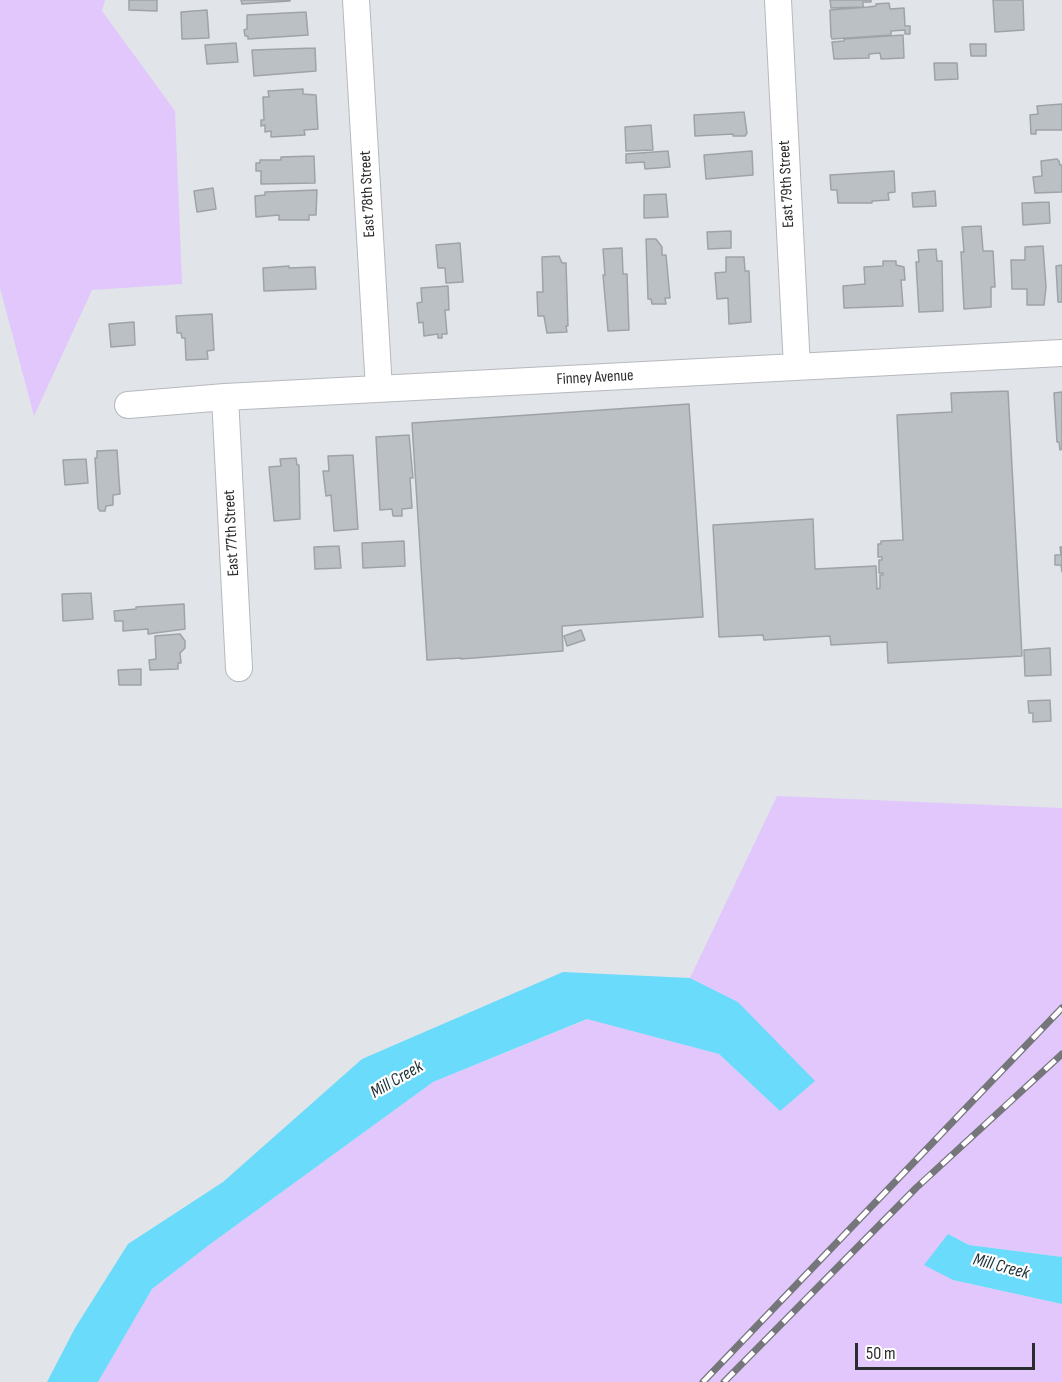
<!DOCTYPE html>
<html>
<head>
<meta charset="utf-8">
<style>
	body { margin:0 }
	#map { position:relative; width:1062px; height:1382px; overflow:hidden; background:#e1e4e9; font-family:"Sofia Sans Condensed",sans-serif }
	canvas { display:block }
	.scale { position:absolute; left:855px; top:1343px; width:180px; height:27px; box-sizing:border-box; border:3px solid #2b2c2e; border-top:0; padding-left:8px; font-size:18px; line-height:21px; white-space:nowrap; color:#2b2c2e; -webkit-text-stroke:4px #fff; paint-order:stroke }
</style>
</head>
<body>
<div id="map">
<canvas width="1062" height="1382"></canvas>
<div class="scale">50 m</div>
</div>
<script>
const c = document.querySelector('canvas').getContext('2d');
c.lineJoin = 'round';
function fill(path, color) {
  c.fillStyle = color;
  c.fill(path, 'evenodd');
}
function toPath(rows) {
  const path = new Path2D();
  for (const r of rows) {
    path.moveTo(r[0], r[1]);
    for (let i = 2; i < r.length; i += 2) path.lineTo(r[i], r[i + 1]);
  }
  return path;
}
function stroke(path, color, width, dash) {
  c.strokeStyle = color;
  c.lineWidth = width;
  c.lineCap = dash ? 'butt' : 'round';
  c.setLineDash(dash || []);
  c.stroke(path);
}
function write(font, color, halo, rows, align = 'center') {
  c.font = font + ' "Sofia Sans Condensed",sans-serif';
  c.lineWidth = 4.5;
  c.setLineDash([]);
  c.textBaseline = 'middle';
  c.strokeStyle = halo;
  c.fillStyle = color;
  for (const [text, x, y, turn = 0] of rows) {
    c.save();
    c.translate(x, y);
    c.rotate((+turn || 0) * Math.PI / 180);
    c.textAlign = isNaN(turn) ? turn : align;
    if (halo) c.strokeText(text, 0, 0);
    c.fillText(text, 0, 0);
    c.restore();
  }
}
fill(toPath([
	[0,0,105,0,102,11,175,111,182,284,92,290,34,416,0,288],
	[777,796,1062,808,1062,1257,969,1245,948,1234,953,1280,1062,1304,1062,1382,98,1382,152,1289,209,1245,433,1082,588,1019,719,1054,780,1111,738,1002,690,978]
]), '#e1c7fb');
fill(toPath([
	[563,972,690,978,738,1002,815,1081,780,1111,719,1054,587,1019,433,1082,209,1245,152,1289,98,1382,47,1382,75,1328,128,1244,223,1182,362,1059],
	[948,1234,969,1245,1062,1257,1062,1304,953,1280,924,1265]
]), '#6adbfb');
const building = toPath([
	[129,0,157,0,157,11,129,10,129,0],
	[241,0,290,0,290,1,242,4,241,0],
	[830,0,871,0,871,2,863,2,863,7,831,8,830,0],
	[993,0,1023,0,1024,30,995,32,993,0],
	[889,3,890,9,904,8,905,26,910,26,910,34,905,34,905,30,891,31,891,35,832,39,831,36,830,10,868,7,876,6,876,4,889,3],
	[207,10,209,38,182,39,181,12,207,10],
	[306,12,308,35,248,39,248,36,245,36,244,30,247,29,247,15,306,12],
	[903,35,904,58,881,59,880,53,869,54,869,58,834,59,832,42,844,41,844,39,903,35],
	[236,43,238,62,207,64,205,45,236,43],
	[970,44,986,44,986,56,971,56,970,44],
	[315,48,316,71,254,76,252,50,315,48],
	[934,63,957,63,958,79,935,80,934,63],
	[303,89,303,94,316,95,318,129,304,130,305,135,271,137,271,131,265,132,265,125,261,126,261,120,264,120,263,97,269,97,268,91,303,89],
	[1062,104,1062,130,1036,130,1036,134,1031,134,1030,115,1038,114,1037,106,1062,104],
	[744,112,747,133,745,136,733,136,733,134,695,136,694,115,744,112],
	[651,125,653,150,626,151,625,127,651,125],
	[668,151,670,167,645,169,644,162,626,163,626,154,668,151],
	[752,151,753,175,706,179,704,155,752,151],
	[314,156,315,183,261,184,261,171,256,171,256,163,260,163,260,160,281,160,281,157,314,156],
	[1057,159,1059,161,1060,165,1062,165,1062,192,1035,193,1033,177,1042,176,1041,161,1057,159],
	[894,171,895,192,888,193,889,200,872,201,872,203,838,203,837,190,831,190,830,175,894,171],
	[213,188,216,209,197,212,194,191,213,188],
	[317,190,316,215,309,215,309,220,279,220,279,215,256,217,255,196,265,195,265,192,317,190],
	[935,191,936,206,913,207,912,193,935,191],
	[666,194,668,217,644,218,644,195,666,194],
	[1049,202,1050,223,1023,225,1022,203,1049,202],
	[981,226,983,251,993,251,995,287,991,287,991,307,964,309,961,252,964,252,962,227,981,226],
	[731,231,731,248,708,249,707,232,731,231],
	[646,239,656,239,662,247,662,255,666,255,670,298,665,298,666,304,652,304,651,299,648,299,646,239],
	[460,243,463,282,446,283,445,268,438,268,436,245,460,243],
	[1043,246,1046,287,1044,305,1027,305,1027,289,1012,289,1011,260,1025,260,1025,247,1043,246],
	[622,248,623,274,627,274,629,330,608,331,603,275,605,275,603,249,622,248],
	[936,249,937,261,942,261,943,311,919,312,916,262,919,262,918,250,936,249],
	[559,256,562,263,566,263,568,326,566,326,567,332,547,333,544,316,538,316,537,292,543,292,542,257,559,256],
	[726,257,744,257,745,271,749,271,751,322,729,324,728,298,717,299,715,273,726,272,726,257],
	[883,261,896,261,896,265,904,267,905,280,901,280,903,306,844,308,843,286,865,284,864,267,883,266,883,261],
	[1062,265,1062,302,1058,302,1056,266,1062,265],
	[289,266,289,268,315,267,316,289,264,291,263,268,289,266],
	[448,286,449,310,445,310,447,334,442,334,442,338,438,338,438,334,424,336,423,322,419,323,417,303,422,302,421,288,448,286],
	[212,314,214,350,207,351,208,359,186,360,185,338,182,338,181,333,177,333,176,316,212,314],
	[134,322,135,345,111,347,109,324,134,322],
	[1008,391,1022,656,888,663,887,642,831,645,830,636,764,640,763,635,719,637,713,525,813,519,815,569,876,566,877,589,880,588,880,575,883,575,883,573,879,573,879,560,882,560,882,557,878,557,878,544,881,544,881,541,903,540,897,415,952,412,951,393,1008,391],
	[1062,392,1062,449,1060,450,1059,442,1057,442,1054,393,1062,392],
	[689,404,703,617,562,626,563,651,461,659,461,658,427,660,412,423,689,404],
	[409,435,413,478,410,478,412,508,402,509,402,516,393,516,392,509,380,510,376,437,409,435],
	[117,450,120,494,113,495,113,505,106,506,105,511,100,511,98,508,95,458,97,458,97,451,117,450],
	[353,455,358,529,334,531,331,495,326,496,323,471,329,471,328,456,353,455],
	[296,458,297,465,299,465,300,519,274,521,269,467,281,466,280,459,296,458],
	[86,459,88,483,65,485,63,460,86,459],
	[404,541,405,566,363,568,362,543,404,541],
	[339,546,341,568,315,569,314,547,339,546],
	[1060,547,1062,547,1062,572,1061,565,1055,565,1055,555,1061,555,1060,547],
	[91,593,93,619,63,621,62,594,91,593],
	[184,604,185,629,148,634,148,629,123,631,123,621,115,621,114,611,136,609,136,607,184,604],
	[581,630,585,640,567,646,564,636,581,630],
	[180,634,185,641,185,648,180,653,181,663,178,663,178,669,150,670,149,660,156,659,155,636,180,634],
	[1050,648,1051,675,1025,676,1024,650,1050,648],
	[141,669,141,685,119,685,118,670,141,669],
	[1050,700,1051,721,1033,722,1033,713,1029,713,1028,701,1050,700]
]);
fill(building, '#bbc0c4');
stroke(building, '#9ea3a7', 1.5);
const street = toPath([
	[356,0,379,389],
	[778,0,797,367],
	[225,397,239,668],
	[128,405,225,397,1062,353]
]);
stroke(street, '#b6b8bd', 28);
stroke(street, '#fff', 26);
const rail = toPath([
	[703,1382,1062,1008],
	[724,1382,916,1188,1062,1054]
]);
stroke(rail, '#747679', 7);
stroke(rail, '#fff', 4.5, [14]);
write('16px', '#2b2c2e', '#fff', [
	["East 79th Street",787,184,-93],
	["East 78th Street",368,194,-93],
	["Finney Avenue",595,378,-3],
	["East 77th Street",232,533,-93]
]);
write('italic 18px', '#1d3137', '#fff', [
	["Mill Creek",397,1080,-30],
	["Mill Creek",1001,1267,15]
]);
</script>
</body>
</html>
